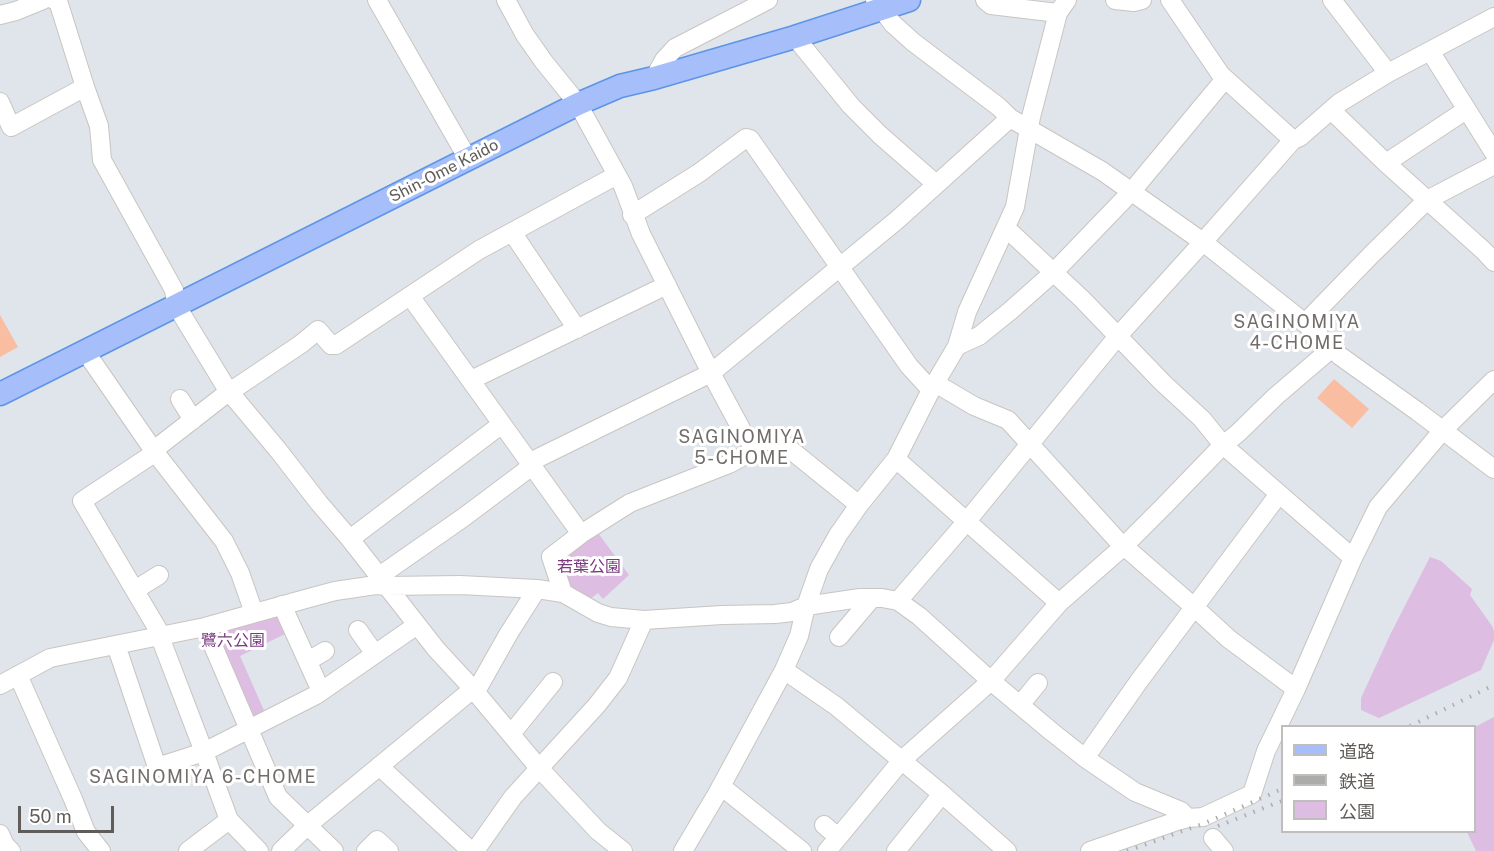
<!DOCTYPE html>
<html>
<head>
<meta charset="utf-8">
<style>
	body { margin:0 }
	#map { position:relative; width:1494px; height:851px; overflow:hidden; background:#e0e4eb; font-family:"Public Sans","Noto Sans JP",sans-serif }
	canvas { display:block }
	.legend { position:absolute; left:1281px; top:725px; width:195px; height:108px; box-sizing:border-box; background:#fff; border:2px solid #bfbebd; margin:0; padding:8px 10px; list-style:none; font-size:18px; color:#605c59 }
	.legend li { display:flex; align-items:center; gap:12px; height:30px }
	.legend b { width:30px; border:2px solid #bfbebd }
	.scale { position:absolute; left:18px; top:806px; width:96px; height:27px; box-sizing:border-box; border:3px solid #605c59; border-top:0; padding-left:8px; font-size:18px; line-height:21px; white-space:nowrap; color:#605c59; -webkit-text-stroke:4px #fff; paint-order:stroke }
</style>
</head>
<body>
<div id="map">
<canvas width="1494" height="851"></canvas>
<ul class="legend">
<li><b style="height:8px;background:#a6bef9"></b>道路</li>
<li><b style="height:8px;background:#acacab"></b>鉄道</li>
<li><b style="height:16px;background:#ddbde1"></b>公園</li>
</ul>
<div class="scale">50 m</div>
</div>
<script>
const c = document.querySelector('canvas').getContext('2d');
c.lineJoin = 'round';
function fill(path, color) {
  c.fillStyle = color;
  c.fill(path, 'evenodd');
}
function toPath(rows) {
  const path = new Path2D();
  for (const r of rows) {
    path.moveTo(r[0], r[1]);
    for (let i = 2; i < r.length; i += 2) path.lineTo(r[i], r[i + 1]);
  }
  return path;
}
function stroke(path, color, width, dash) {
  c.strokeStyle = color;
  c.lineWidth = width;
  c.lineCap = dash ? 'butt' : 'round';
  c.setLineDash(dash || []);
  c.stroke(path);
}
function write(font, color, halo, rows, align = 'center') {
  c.font = font + ' "Public Sans","Noto Sans JP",sans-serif';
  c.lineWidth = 6;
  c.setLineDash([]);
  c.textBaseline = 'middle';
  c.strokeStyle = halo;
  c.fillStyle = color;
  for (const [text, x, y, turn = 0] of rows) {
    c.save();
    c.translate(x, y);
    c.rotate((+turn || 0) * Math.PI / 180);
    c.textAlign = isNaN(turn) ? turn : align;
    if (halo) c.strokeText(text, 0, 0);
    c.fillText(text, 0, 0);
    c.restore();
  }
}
fill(toPath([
	[595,529,629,575,603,599,598,593,586,602,566,591,557,558],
	[1430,557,1441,561,1472,589,1470,595,1492,626,1494,631,1494,640,1481,670,1379,718,1361,710,1361,698,1391,633],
	[278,610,289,632,240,656,266,715,251,723,210,630],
	[1494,717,1494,851,1476,851,1467,832,1474,832,1475,727]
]), '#ddbde1');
fill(toPath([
	[0,315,18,347,0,357],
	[1334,379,1369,409,1352,428,1317,398]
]), '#f9bda2');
const minor = toPath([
	[54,0,58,1,85,87,99,126,102,160,174,290,176,305,227,389,278,450,319,503,350,539,436,649,473,689,539,768,598,831,623,851],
	[377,0,468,159],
	[506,0,525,35,544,62,578,104,617,175,623,186,641,234,711,373,745,436,753,445],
	[875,0,893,24,913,42,999,107,1010,118,1102,171,1203,242,1305,323,1340,356,1417,411,1494,469],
	[985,0,991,5,1058,13],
	[1115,0,1134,2,1142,0],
	[1170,0,1221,75,1293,140],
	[1332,0,1388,73],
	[0,15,16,11,43,0],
	[795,37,851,106,880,135,936,184],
	[1430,51,1494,153],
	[654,78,664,60,675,48,768,0],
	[0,102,11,127,85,87],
	[1331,110,1386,163,1484,251,1494,262],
	[1386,163,1466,110],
	[632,215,699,173,746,138,750,139,909,366,931,390],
	[1006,228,1082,299,1163,383,1202,419,1223,445,1353,558],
	[512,232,577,329],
	[410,296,581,534],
	[1305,323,1371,255,1427,200,1494,165],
	[957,346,979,336,1010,311,1054,272,1132,191,1225,79],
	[85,351,154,451,224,541,240,573,254,613],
	[471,380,667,285],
	[935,383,974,406,1008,420,1118,541,1194,607,1229,639,1296,689],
	[180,399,193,420],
	[896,459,1059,603],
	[530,462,711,373,897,220,1010,118],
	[350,539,502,424],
	[378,577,464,517,532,466],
	[135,590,159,575],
	[563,593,551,557,581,534,630,503,729,464,749,453,753,445,776,438,859,505],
	[898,601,967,521,1118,336,1203,242,1293,140,1300,137,1339,103,1388,73,1494,17],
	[282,605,321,691],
	[205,627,278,797,334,851],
	[358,630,375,654],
	[839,637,872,598],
	[116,645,157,767,204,752,316,695,417,625],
	[308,661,325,651],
	[784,670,836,706,942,794,1007,851],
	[18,675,73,799,86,832,101,851],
	[0,685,50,658,205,627,309,598,335,591,376,585,387,586,460,585,537,589,563,593,598,613,611,617,644,620,722,615,775,614,792,612,806,606,860,598,882,598,898,601,919,616,991,681,1052,732,1085,758,1135,792,1181,811,1188,818],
	[1020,705,1038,683],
	[511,734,553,682],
	[1085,758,1139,681,1279,494],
	[379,766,471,851],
	[721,786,802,851],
	[824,825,838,837],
	[0,834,5,845,11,851],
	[1213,838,1224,851],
	[188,851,229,820],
	[259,851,229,820,204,752,160,637,157,628,82,501,150,456,159,446,222,397,301,344,318,330,331,345,336,345,479,250,617,175],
	[281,851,308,825,473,689,479,686,509,633,537,589],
	[366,851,377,840,389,851],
	[472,851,477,848,513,797,597,705,618,678,644,620],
	[683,851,718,792,784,670,799,636,806,606,819,569,838,535,859,505,896,459,931,390,957,346,967,312,1015,207,1031,117,1058,13,1067,0],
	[827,851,902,760,991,681,1059,603,1124,546,1164,506,1223,445,1238,433,1276,396,1331,349],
	[896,851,942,794],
	[1090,851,1177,821,1188,818,1203,817,1252,794,1266,751,1296,689,1353,558,1378,507,1443,430,1494,380]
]);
const major = toPath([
	[0,394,468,159,578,104,620,86,654,78,795,37,909,0]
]);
stroke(minor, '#c8c5c2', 20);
stroke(major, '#5c94e7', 25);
stroke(minor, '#fff', 18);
stroke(major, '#a6bef9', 22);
stroke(toPath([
	[1410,726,1494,685],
	[1218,826,1282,801],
	[1127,851,1205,823,1282,789]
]), '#acacab', 4, [1.5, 8]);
write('16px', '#605c59', '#fff', [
	["Shin-Ome Kaido",444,171,-27]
]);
write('16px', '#7a397f', '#fff', [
	["若葉公園",589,567],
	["鷺六公園",233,641]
]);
c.letterSpacing = '1.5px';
write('18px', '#726d6a', '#fff', [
	["SAGINOMIYA",1297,322],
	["4-CHOME",1297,343],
	["SAGINOMIYA",742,437],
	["5-CHOME",742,458],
	["SAGINOMIYA 6-CHOME",203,777]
]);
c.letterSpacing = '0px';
</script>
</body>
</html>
